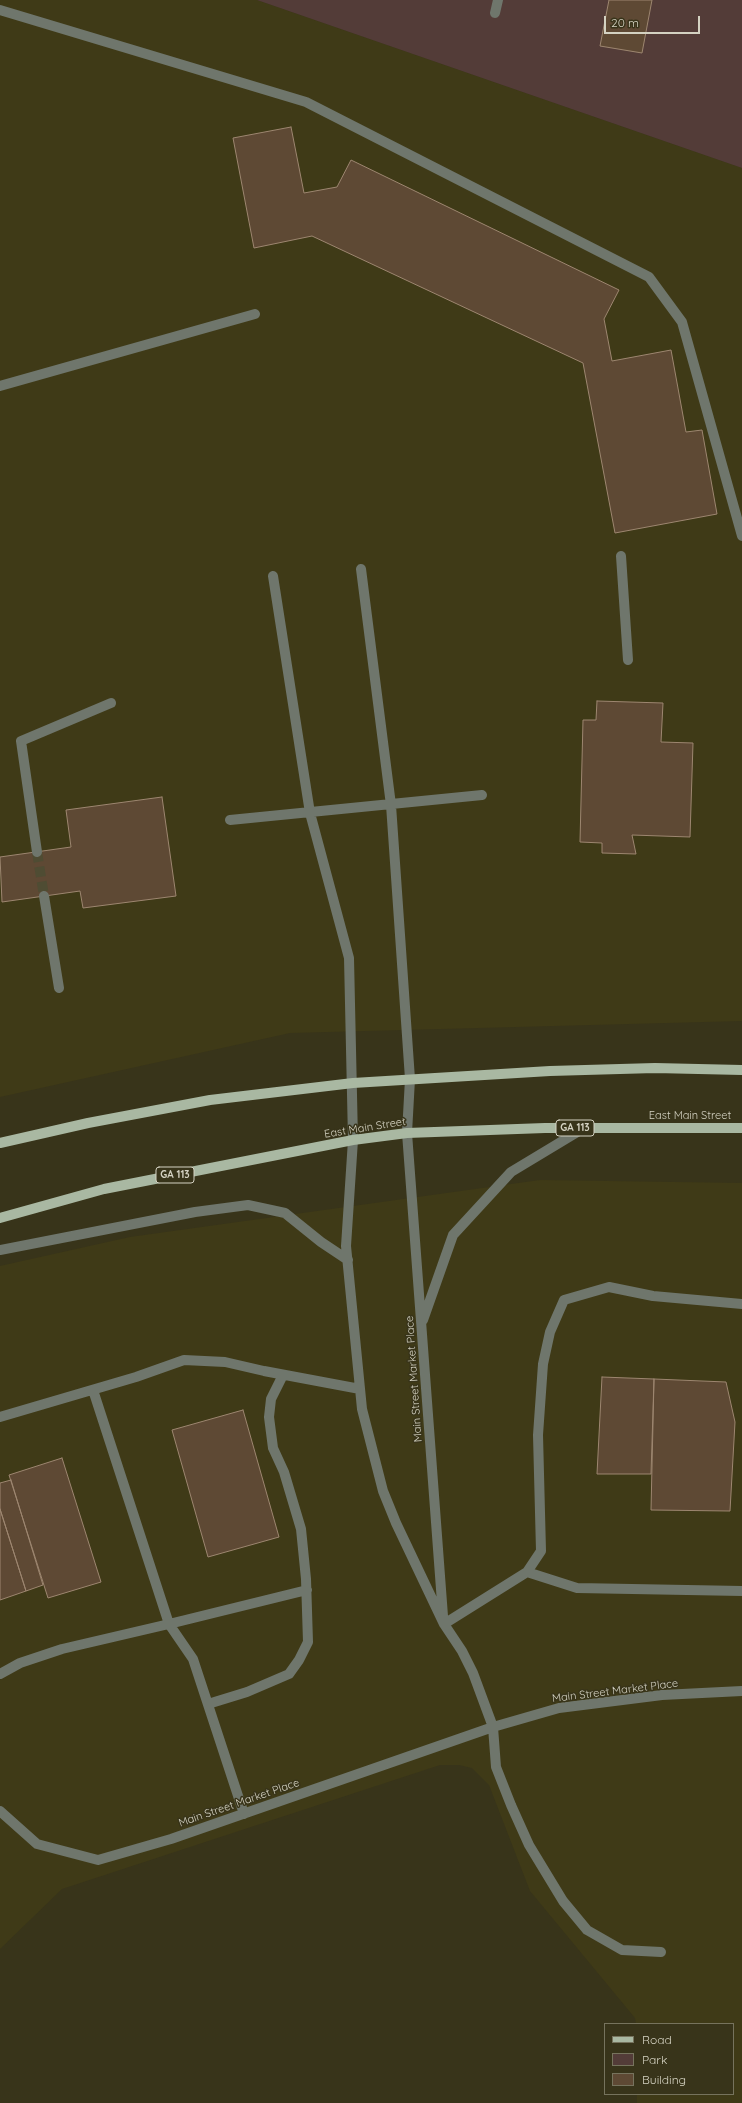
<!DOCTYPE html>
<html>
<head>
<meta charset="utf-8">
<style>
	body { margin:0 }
	#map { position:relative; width:742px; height:2103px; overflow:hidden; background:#38341a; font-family:Quicksand,sans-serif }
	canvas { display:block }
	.legend { position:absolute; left:604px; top:2023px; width:130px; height:72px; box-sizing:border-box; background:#38341a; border:1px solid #76735d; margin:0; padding:5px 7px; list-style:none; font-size:12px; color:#d4d2c2 }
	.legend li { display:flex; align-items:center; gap:8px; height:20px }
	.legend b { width:20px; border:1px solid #76735d }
	.scale { position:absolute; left:604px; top:16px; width:96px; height:18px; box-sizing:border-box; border:2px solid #d4d2c2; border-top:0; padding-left:5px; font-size:12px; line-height:14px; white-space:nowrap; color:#d4d2c2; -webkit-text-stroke:3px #38341a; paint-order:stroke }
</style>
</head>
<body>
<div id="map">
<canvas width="742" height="2103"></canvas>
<ul class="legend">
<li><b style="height:5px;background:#a9b8a2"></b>Road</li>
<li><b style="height:11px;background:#533c38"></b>Park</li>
<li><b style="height:11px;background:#5e4934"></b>Building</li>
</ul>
<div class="scale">20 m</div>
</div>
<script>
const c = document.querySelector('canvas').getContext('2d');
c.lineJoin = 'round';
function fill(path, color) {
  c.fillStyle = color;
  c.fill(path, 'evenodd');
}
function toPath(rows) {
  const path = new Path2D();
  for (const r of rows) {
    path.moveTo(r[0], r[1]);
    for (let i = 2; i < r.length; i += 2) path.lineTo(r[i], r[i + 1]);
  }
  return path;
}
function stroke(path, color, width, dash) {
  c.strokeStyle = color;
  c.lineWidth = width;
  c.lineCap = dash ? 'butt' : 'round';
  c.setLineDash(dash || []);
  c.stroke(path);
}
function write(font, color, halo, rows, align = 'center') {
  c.font = font + ' Quicksand,sans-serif';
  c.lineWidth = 3;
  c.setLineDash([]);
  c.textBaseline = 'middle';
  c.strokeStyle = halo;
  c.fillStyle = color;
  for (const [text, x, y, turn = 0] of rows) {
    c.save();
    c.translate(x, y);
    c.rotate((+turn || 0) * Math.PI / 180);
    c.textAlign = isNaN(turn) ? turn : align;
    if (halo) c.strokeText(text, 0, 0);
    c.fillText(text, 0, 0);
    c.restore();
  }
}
fill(toPath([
	[0,0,257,0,742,168,742,1021,290,1033,0,1097],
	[540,1180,742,1183,742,2103,637,2103,637,2094,733,2094,733,2024,636,2024,635,2018,530,1891,489,1785,472,1768,459,1765,440,1765,62,1889,0,1949,0,1266,130,1237]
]), '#3f3a17');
fill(toPath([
	[257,0,742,0,742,168]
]), '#533c38');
const building = toPath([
	[609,0,652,0,642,53,600,46,609,0],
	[291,127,304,193,337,187,351,160,619,290,604,319,612,361,671,350,686,432,702,430,717,514,615,533,583,363,312,236,254,248,233,138,291,127],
	[597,701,663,703,661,742,693,743,690,837,632,835,636,854,602,853,602,843,580,842,583,720,596,720,597,701],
	[162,797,176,896,83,908,80,891,2,902,0,857,71,847,66,810,162,797],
	[602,1377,654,1379,651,1474,597,1474,602,1377],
	[654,1379,726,1382,735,1422,730,1511,651,1510,654,1379],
	[243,1410,279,1537,208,1557,172,1430,243,1410],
	[62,1458,101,1582,48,1598,9,1475,62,1458],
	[11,1480,43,1585,26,1591,0,1509,0,1483,11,1480],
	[0,1509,26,1591,0,1600,0,1509]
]);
fill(building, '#5e4934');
stroke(building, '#9d8670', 1);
stroke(toPath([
	[37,852,44,896]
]), '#4f4c33', 10, [10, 5]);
stroke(toPath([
	[0,10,306,102,649,277,682,322,742,536],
	[495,13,498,0],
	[0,386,255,314],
	[621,556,628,660],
	[361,569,391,805,410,1079,407,1133,443,1616],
	[230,820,482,795],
	[37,852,21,741,111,703],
	[44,896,59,988],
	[0,1250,195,1212,248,1205,285,1213,321,1242,348,1260],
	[423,1320,453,1235,511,1172,584,1128],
	[93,1390,169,1624,307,1590],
	[0,1417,136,1377,184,1360,225,1362,264,1371,360,1389],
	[527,1572,577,1588,742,1591],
	[444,1624,527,1572,541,1551,538,1435,543,1364,550,1332,564,1300,609,1287,653,1296,742,1304],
	[0,1674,20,1663,62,1649,169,1624,193,1659,244,1814],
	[208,1704,247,1692,289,1674,299,1660,308,1642,306,1579,301,1529,284,1472,273,1448,269,1417,271,1399,283,1375],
	[0,1811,37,1844,98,1860,171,1839,493,1727,473,1673,462,1651,444,1624,396,1523,383,1491,362,1409,346,1246,353,1140,349,958,310,813,273,576],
	[661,1952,622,1950,587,1930,563,1901,529,1845,511,1805,496,1767,493,1727,559,1708,662,1695,742,1691]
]), '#6f766c', 10);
stroke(toPath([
	[0,1143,88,1123,210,1100,353,1083,550,1071,655,1068,742,1070],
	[0,1218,104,1189,353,1140,407,1133,545,1128,742,1128]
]), '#a9b8a2', 10);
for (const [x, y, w] of [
	[575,1128,38],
	[175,1175,38]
]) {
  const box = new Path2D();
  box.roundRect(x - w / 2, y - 8, w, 16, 3);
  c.fillStyle = '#38341a';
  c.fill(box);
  stroke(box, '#d4d2c2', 1);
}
write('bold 10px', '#d4d2c2', null, [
	["GA 113",575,1128],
	["GA 113",175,1175]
]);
write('11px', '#d4d2c2', '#38341a', [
	["East Main Street",690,1116],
	["East Main Street",365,1128,-9],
	["Main Street Market Place",414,1379,-94],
	["Main Street Market Place",615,1691,-7],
	["Main Street Market Place",239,1803,-19]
]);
</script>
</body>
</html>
